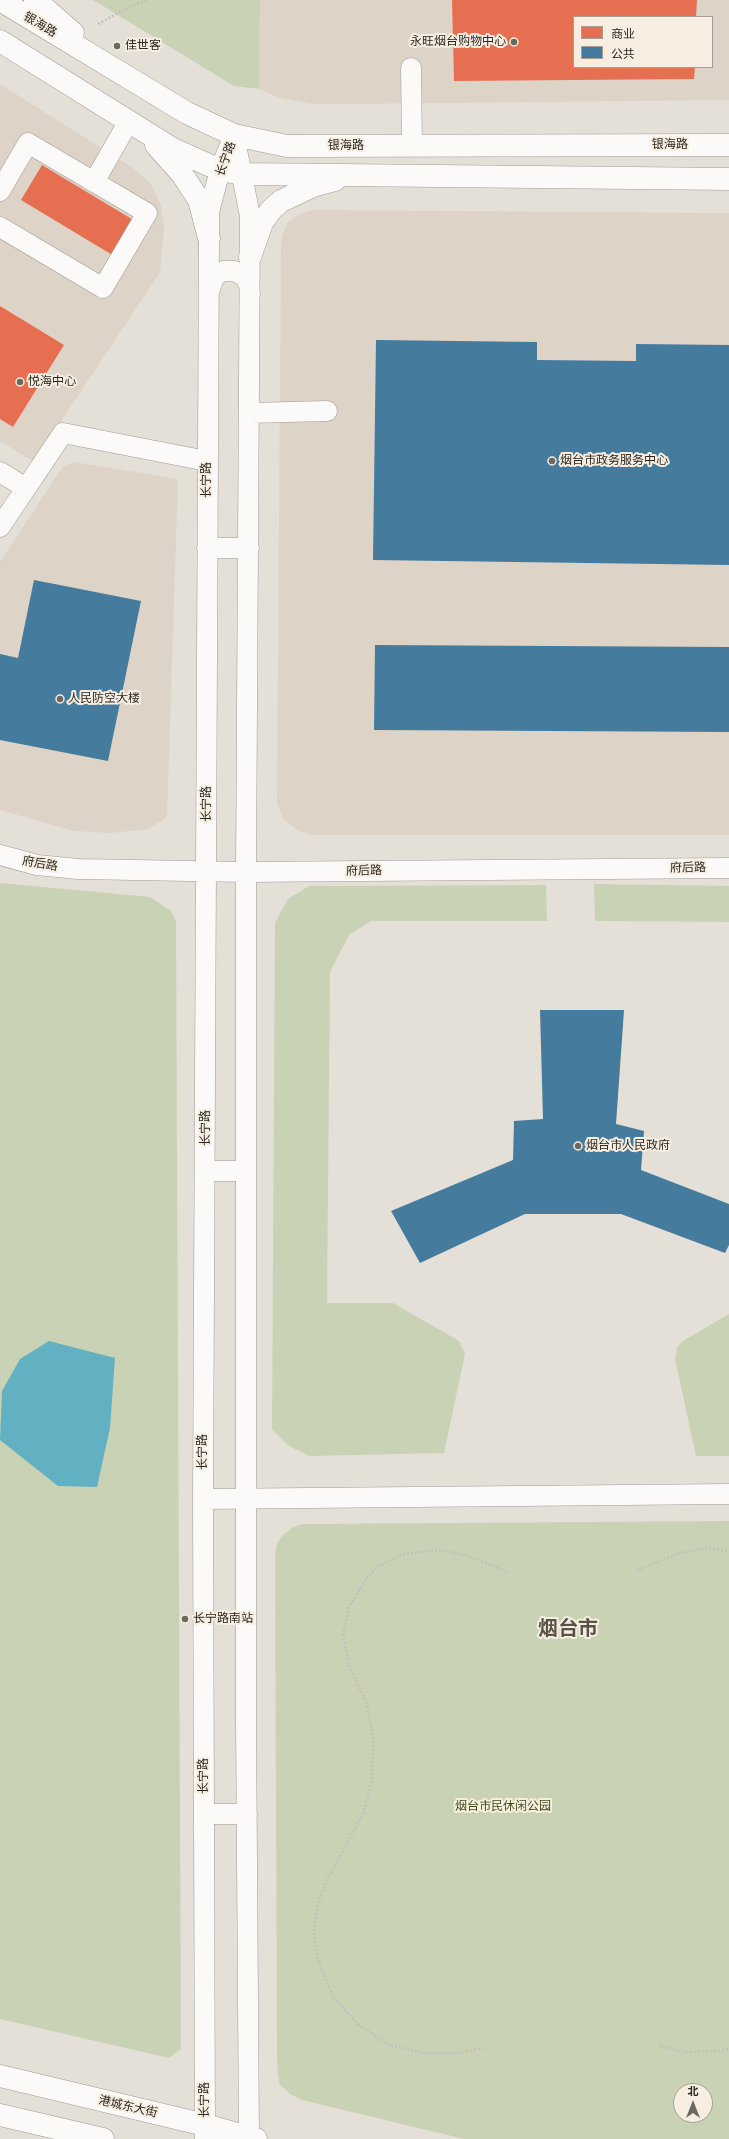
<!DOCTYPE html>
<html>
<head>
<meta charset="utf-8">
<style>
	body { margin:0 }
	#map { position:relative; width:729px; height:2139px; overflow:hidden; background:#e4e0d8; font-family:"Fira Sans Condensed","Noto Sans SC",sans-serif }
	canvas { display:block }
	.legend { position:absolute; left:573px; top:16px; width:140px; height:52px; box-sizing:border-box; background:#f7eee1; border:1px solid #a59e95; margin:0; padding:5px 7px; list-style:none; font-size:12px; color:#2a2722 }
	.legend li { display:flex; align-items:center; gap:8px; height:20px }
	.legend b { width:20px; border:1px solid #a59e95 }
	.north { position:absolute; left:673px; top:2083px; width:40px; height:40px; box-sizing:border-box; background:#f7eee1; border:1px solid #a59e95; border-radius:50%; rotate:0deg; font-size:11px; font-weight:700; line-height:16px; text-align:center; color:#2a2722 }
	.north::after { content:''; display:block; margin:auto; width:14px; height:18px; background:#6b6862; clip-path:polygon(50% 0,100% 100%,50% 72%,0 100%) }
</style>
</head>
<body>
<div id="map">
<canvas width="729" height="2139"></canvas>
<ul class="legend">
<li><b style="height:11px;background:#e76f51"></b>商业</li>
<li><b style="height:11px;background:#457b9d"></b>公共</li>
</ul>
<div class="north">北</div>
</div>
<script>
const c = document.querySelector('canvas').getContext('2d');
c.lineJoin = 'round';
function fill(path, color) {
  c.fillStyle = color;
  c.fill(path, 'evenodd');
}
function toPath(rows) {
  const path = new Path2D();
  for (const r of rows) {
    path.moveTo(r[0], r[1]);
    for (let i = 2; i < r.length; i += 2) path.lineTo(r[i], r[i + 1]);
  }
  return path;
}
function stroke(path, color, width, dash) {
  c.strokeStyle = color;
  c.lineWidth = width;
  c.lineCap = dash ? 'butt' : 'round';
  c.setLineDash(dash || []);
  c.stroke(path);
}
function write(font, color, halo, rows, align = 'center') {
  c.font = font + ' "Fira Sans Condensed","Noto Sans SC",sans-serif';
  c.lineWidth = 4;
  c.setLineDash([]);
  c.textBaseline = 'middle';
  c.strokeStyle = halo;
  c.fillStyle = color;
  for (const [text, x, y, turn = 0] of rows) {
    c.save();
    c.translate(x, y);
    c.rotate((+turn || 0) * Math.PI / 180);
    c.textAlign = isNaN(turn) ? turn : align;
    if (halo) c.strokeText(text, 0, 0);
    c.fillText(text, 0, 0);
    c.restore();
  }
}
fill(toPath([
	[260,0,729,0,729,100,343,104,314,104,280,98,259,89],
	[574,17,712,17,712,67,574,67],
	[0,84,133,168,151,184,161,206,164,228,160,272,34,462,0,441],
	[313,210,729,213,729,835,310,835,299,831,284,820,277,803,277,795,281,247,282,236,288,222,301,213],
	[74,462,178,479,167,817,148,829,111,833,73,831,0,810,0,562,63,466]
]), '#ded3c7');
fill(toPath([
	[93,0,260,0,259,89,234,86],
	[0,883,150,897,171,911,176,921,181,2049,169,2058,0,2019],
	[594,884,729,886,729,922,595,921],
	[546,885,547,921,371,921,349,935,330,972,327,1303,393,1303,459,1341,465,1354,444,1453,309,1456,289,1446,272,1429,275,923,288,899,309,886],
	[729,1314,729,1456,696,1456,675,1359,677,1347,683,1341],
	[729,1521,729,2139,464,2139,302,2100,290,2094,280,2085,278,2076,277,2059,275,1555,277,1543,283,1535,293,1527,303,1524],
	[681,2091,705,2091,705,2115,681,2115]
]), '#cad2b5');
fill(toPath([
	[49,1341,115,1358,110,1428,97,1487,58,1486,0,1440,2,1391,20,1359]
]), '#61b1c2');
fill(toPath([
	[452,0,697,0,696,17,574,17,574,67,695,67,694,79,454,81],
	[42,165,135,221,114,256,21,200],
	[0,306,64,345,13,427,0,419]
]), '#e76f51');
fill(toPath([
	[376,340,537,342,537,360,636,361,636,344,729,345,729,565,373,560],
	[34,580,141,601,108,761,0,740,0,654,18,658],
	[375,645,729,647,729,732,374,730],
	[540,1010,624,1010,616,1124,644,1131,641,1170,729,1204,729,1245,725,1253,621,1214,525,1214,420,1263,391,1211,513,1160,514,1121,543,1119]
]), '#457b9d');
const minor = toPath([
	[411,68,412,146],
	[234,135,250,216,246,872,246,1722,249,2139],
	[94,182,129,121],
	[0,191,28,143,147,213,103,288,0,227],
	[209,292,214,277,223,271,234,271,244,276,249,285,250,294],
	[250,413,327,411],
	[0,472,26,488],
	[0,527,63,433,207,461],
	[207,548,249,548],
	[0,855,37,865,78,869,246,872,729,868],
	[205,1171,246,1171],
	[203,1499,729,1494],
	[204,1814,247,1814],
	[205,2139,203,1499,209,238,209,212,220,170,234,135]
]);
const major = toPath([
	[0,0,187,113,234,135,287,146,729,145],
	[35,0,73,33],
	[0,41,173,149,220,170,243,174,729,179],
	[156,145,182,174,199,200,209,238],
	[250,257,262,223,271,210,281,201,313,186,335,180],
	[0,2076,205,2125,256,2139],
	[0,2115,103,2139]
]);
stroke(minor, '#9e9a94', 21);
stroke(major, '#9e9a94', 23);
stroke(toPath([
	[98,24,135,4,148,0],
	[637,1570,680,1553,706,1548,729,1551],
	[659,2046,686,2052,719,2051,729,2049],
	[484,2048,458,2053,424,2053,389,2045,360,2026,333,1997,318,1960,314,1932,318,1903,328,1878,364,1812,372,1778,373,1736,366,1702,350,1668,343,1636,349,1607,366,1579,378,1566,403,1554,440,1550,466,1555,508,1572]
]), '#c1c0bd', 2.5, [2, 2]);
stroke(minor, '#fbfaf9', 20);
stroke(major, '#fbfaf9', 22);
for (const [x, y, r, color] of [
	[514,42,4,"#6b6862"],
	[117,46,4,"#6b6862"],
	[20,382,4,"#6b6862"],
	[552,461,4,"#6b6862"],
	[60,699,4,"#6b6862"],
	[578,1146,4,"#6b6862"],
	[185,1619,4,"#6b6862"]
]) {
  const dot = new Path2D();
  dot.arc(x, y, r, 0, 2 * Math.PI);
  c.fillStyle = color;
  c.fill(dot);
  stroke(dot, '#f7eee1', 1.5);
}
write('12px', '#2a2722', '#f7eee1', [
	["银海路",40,25,31],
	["银海路",670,145],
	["银海路",346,146],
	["长宁路",226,159,-70],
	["长宁路",207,480,-90],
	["长宁路",207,804,-90],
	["府后路",40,864,10],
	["府后路",688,868,-1],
	["府后路",364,871,-1],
	["长宁路",206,1128,-90],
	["长宁路",203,1452,-90],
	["长宁路",204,1776,-90],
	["长宁路",205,2100,-90],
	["港城东大街",128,2107,13]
]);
write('12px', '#2a2722', '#f7eee1', [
	["永旺烟台购物中心",506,42,"right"],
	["佳世客",125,46],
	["悦海中心",28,382],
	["烟台市政务服务中心",560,461],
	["人民防空大楼",68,699],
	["烟台市人民政府",586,1146],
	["长宁路南站",193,1619]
], 'left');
write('12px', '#3c4e17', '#f7eee1', [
	["烟台市民休闲公园",503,1807]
]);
write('bold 20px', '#5a5347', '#f7eee1', [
	["烟台市",568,1629]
]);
</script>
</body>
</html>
